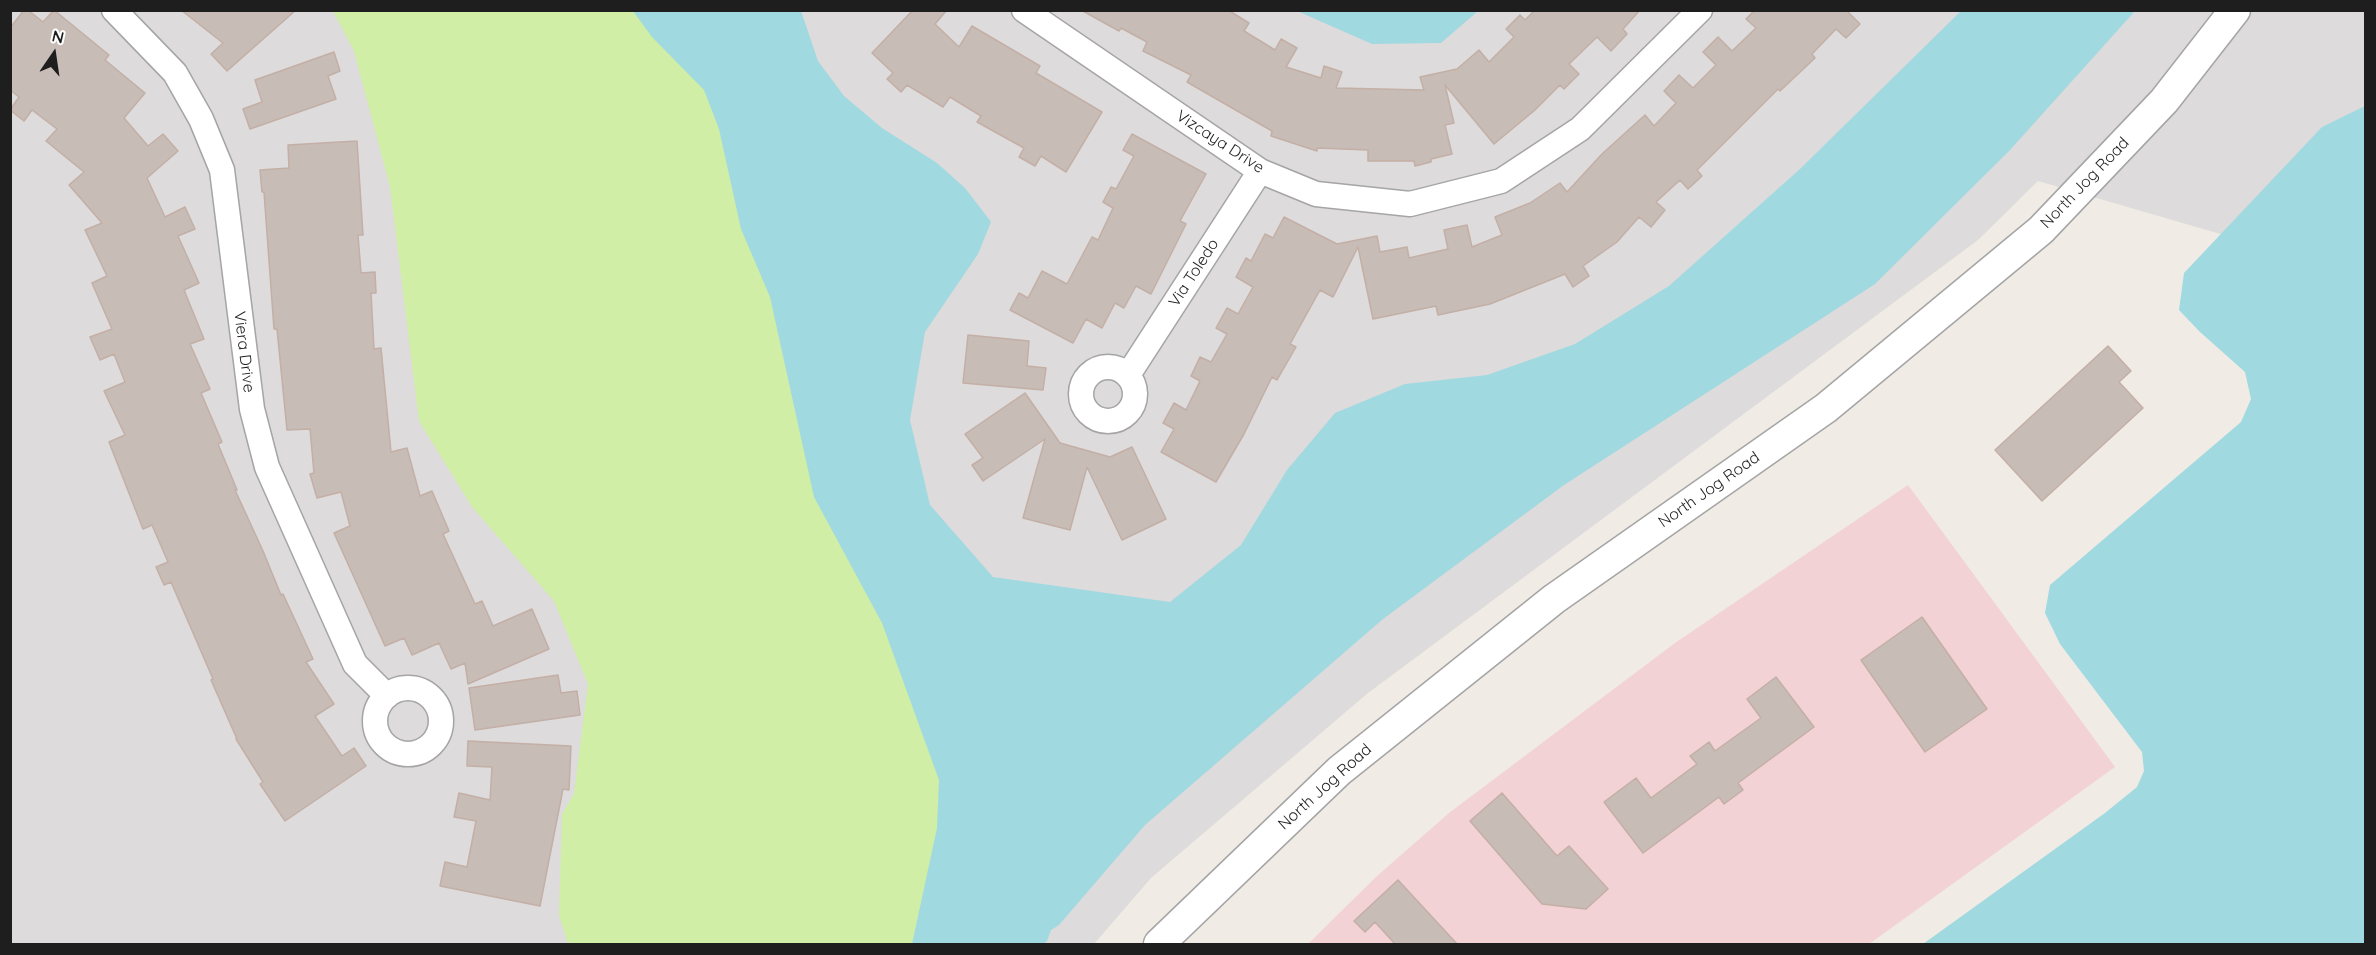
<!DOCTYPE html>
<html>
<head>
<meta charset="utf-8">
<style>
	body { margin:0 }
	#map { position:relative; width:2376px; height:955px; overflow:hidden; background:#f0ebe4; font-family:Quicksand,sans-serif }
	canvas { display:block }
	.frame { position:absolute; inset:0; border:12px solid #1e1e1e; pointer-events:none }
	.north { position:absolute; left:24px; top:24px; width:60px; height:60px; -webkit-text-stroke:4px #fff; paint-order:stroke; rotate:13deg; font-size:16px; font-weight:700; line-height:24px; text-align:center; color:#1e1e1e }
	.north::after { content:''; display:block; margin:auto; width:21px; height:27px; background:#1e1e1e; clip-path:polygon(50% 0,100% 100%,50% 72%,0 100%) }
</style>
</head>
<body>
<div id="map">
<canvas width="2376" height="955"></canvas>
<div class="frame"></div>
<div class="north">N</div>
</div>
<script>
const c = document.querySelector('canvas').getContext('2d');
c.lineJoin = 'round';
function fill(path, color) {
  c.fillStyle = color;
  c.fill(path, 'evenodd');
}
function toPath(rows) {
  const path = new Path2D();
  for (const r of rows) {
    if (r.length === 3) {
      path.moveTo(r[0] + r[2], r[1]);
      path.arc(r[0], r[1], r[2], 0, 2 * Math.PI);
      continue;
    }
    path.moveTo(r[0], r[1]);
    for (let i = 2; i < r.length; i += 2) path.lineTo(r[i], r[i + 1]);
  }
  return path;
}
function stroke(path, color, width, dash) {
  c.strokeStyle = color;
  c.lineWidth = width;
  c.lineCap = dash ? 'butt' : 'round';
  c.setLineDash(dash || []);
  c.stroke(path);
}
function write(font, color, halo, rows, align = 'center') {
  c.font = font + ' Quicksand,sans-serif';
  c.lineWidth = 6;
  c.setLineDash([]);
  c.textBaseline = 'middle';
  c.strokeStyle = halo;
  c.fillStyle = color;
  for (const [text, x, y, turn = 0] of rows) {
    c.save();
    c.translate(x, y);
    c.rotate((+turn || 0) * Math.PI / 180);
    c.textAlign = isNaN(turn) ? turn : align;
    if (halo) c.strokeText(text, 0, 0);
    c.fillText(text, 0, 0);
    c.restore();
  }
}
fill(toPath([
	[10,11,2365,11,2365,276,2038,181,1978,240,1368,693,1151,878,1094,944,11,944]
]), '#dddbdb');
fill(toPath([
	[1908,485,2115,767,1869,944,1308,944,1376,877,1449,813,1675,643]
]), '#f2d2d4');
fill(toPath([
	[333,11,677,11,972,779,937,944,568,944,559,915,562,814,574,794,588,684,554,601,472,507,419,421,390,187,354,51]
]), '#d0eea6');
fill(toPath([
	[633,11,801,11,818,61,844,96,882,128,937,163,965,188,991,222,978,254,925,332,910,420,930,505,993,577,1170,602,1241,545,1287,470,1335,413,1405,384,1487,375,1575,344,1669,286,1800,169,1961,11,2135,11,2010,150,1875,284,1564,485,1383,619,1145,825,1059,925,1051,930,1047,941,1044,944,912,944,937,828,939,780,882,623,814,497,770,297,741,229,719,129,704,90,652,37],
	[1297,11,1478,11,1441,43,1372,44],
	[2365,106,2365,944,1923,944,2105,813,2137,787,2144,771,2142,752,2060,644,2045,613,2050,585,2241,422,2251,399,2245,372,2200,332,2179,310,2184,273,2322,127]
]), '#a1d9e1');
const building = toPath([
	[24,10,28,10,43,22,54,10,109,55,105,60,145,93,124,118,148,146,163,134,178,151,147,178,165,217,185,207,195,229,178,236,199,283,184,290,204,339,190,344,210,389,201,393,222,442,218,444,237,490,235,490,263,551,281,595,283,594,313,659,306,662,334,704,315,716,342,756,354,748,366,766,285,821,260,784,263,782,236,739,237,739,211,680,213,679,171,582,164,585,156,567,168,562,152,525,143,529,109,442,125,435,104,391,125,382,114,354,100,360,90,337,112,329,92,283,107,276,85,230,102,223,69,185,84,172,46,141,57,129,32,110,24,121,10,110,19,97,10,90,10,28,24,10],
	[181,10,296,10,227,71,211,54,223,43,181,10],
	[913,10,947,10,935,24,959,47,972,26,1040,66,1036,73,1102,112,1066,172,1041,156,1035,166,1019,157,1024,148,977,122,981,116,950,97,943,107,907,85,901,92,887,79,893,73,872,53,913,10],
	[1081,10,1228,10,1249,23,1244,31,1275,50,1281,39,1297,48,1286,67,1321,78,1324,66,1342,72,1336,88,1424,90,1420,77,1457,69,1479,50,1489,62,1514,37,1506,29,1520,15,1525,20,1535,10,1640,10,1623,29,1627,34,1611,51,1597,37,1569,64,1579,74,1564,89,1560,85,1535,110,1494,144,1445,85,1454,123,1445,125,1452,154,1431,159,1431,162,1415,166,1414,161,1368,161,1368,150,1317,148,1317,151,1271,136,1272,131,1187,82,1191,75,1143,51,1147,42,1121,28,1119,31,1081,10],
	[1755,10,1846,10,1860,24,1846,38,1836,29,1812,54,1815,58,1780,91,1778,89,1697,170,1702,176,1688,189,1680,180,1656,202,1665,210,1651,227,1639,217,1617,242,1583,266,1589,276,1573,287,1565,274,1490,304,1438,315,1436,306,1373,319,1358,247,1333,297,1320,290,1290,344,1296,347,1277,380,1272,377,1244,434,1216,482,1161,452,1174,429,1163,423,1174,403,1186,410,1200,381,1191,376,1200,357,1211,362,1227,334,1216,328,1227,308,1238,314,1253,287,1236,277,1246,258,1251,261,1265,234,1273,238,1284,217,1337,244,1377,236,1380,252,1407,247,1409,258,1448,249,1444,230,1467,225,1472,247,1502,235,1495,217,1530,203,1560,183,1567,192,1602,154,1645,115,1654,126,1676,103,1664,91,1679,75,1693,88,1716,65,1703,52,1718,37,1732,51,1756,28,1746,19,1755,10],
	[334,52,340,71,328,76,336,99,250,129,243,109,262,102,255,80,334,52],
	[1132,134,1206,174,1180,221,1186,224,1151,294,1136,286,1124,308,1115,303,1102,328,1086,319,1073,343,1010,310,1019,293,1028,298,1042,271,1067,284,1092,237,1098,240,1113,208,1103,202,1111,187,1116,189,1134,156,1123,150,1132,134],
	[357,141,363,235,358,235,361,273,375,272,376,293,371,293,374,349,381,348,391,452,407,448,420,496,432,491,449,531,443,534,475,604,482,601,493,626,532,609,549,649,468,684,465,663,451,669,439,643,412,655,404,638,385,646,334,533,350,526,341,492,317,498,310,474,314,473,310,429,287,430,277,329,274,329,264,192,262,192,260,170,289,168,288,145,357,141],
	[968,335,1029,341,1027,366,1046,368,1043,390,963,383,968,335],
	[2108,346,2131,371,2119,382,2143,408,2042,501,1995,450,2108,346],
	[1025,393,1060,443,1110,457,1132,447,1166,519,1122,540,1087,467,1070,530,1023,518,1045,439,983,481,972,465,983,458,965,434,1025,393],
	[1922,617,1987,709,1925,752,1861,660,1922,617],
	[558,675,561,693,577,691,580,715,475,730,469,688,558,675],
	[1776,677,1814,727,1738,783,1743,790,1724,804,1719,797,1643,853,1604,802,1636,778,1651,798,1697,764,1690,756,1709,742,1715,751,1761,718,1747,699,1776,677],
	[468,741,571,746,569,790,563,789,540,906,440,886,445,862,467,867,476,821,454,817,459,793,490,800,492,767,467,766,468,741],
	[1502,793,1557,856,1569,846,1608,889,1586,909,1542,904,1470,821,1502,793],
	[1398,880,1458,945,1396,945,1375,922,1365,932,1354,921,1398,880]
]);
fill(building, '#c8bcb7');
stroke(building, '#c3afa5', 1.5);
const minor = toPath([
	[114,10,175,73,201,119,222,170,252,409,267,467,355,664,387,696],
	[1024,10,1260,171,1316,194,1410,204,1501,181,1580,129,1700,10],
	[1108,394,27],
	[1128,375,1260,171],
	[408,721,33]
]);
const tertiary = toPath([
	[1159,944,1339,771,1554,599,1826,408,2041,230,2164,101,2235,10]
]);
stroke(minor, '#a5a5a5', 27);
stroke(tertiary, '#a5a5a5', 33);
stroke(minor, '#fff', 24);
stroke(tertiary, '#fff', 30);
write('16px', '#1e1e1e', '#fff', [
	["Vizcaya Drive",1220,142,33],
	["North Jog Road",2085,183,-46],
	["Via Toledo",1194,273,-57],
	["Viera Drive",244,352,83],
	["North Jog Road",1709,490,-35],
	["North Jog Road",1325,787,-42]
]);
</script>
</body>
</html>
